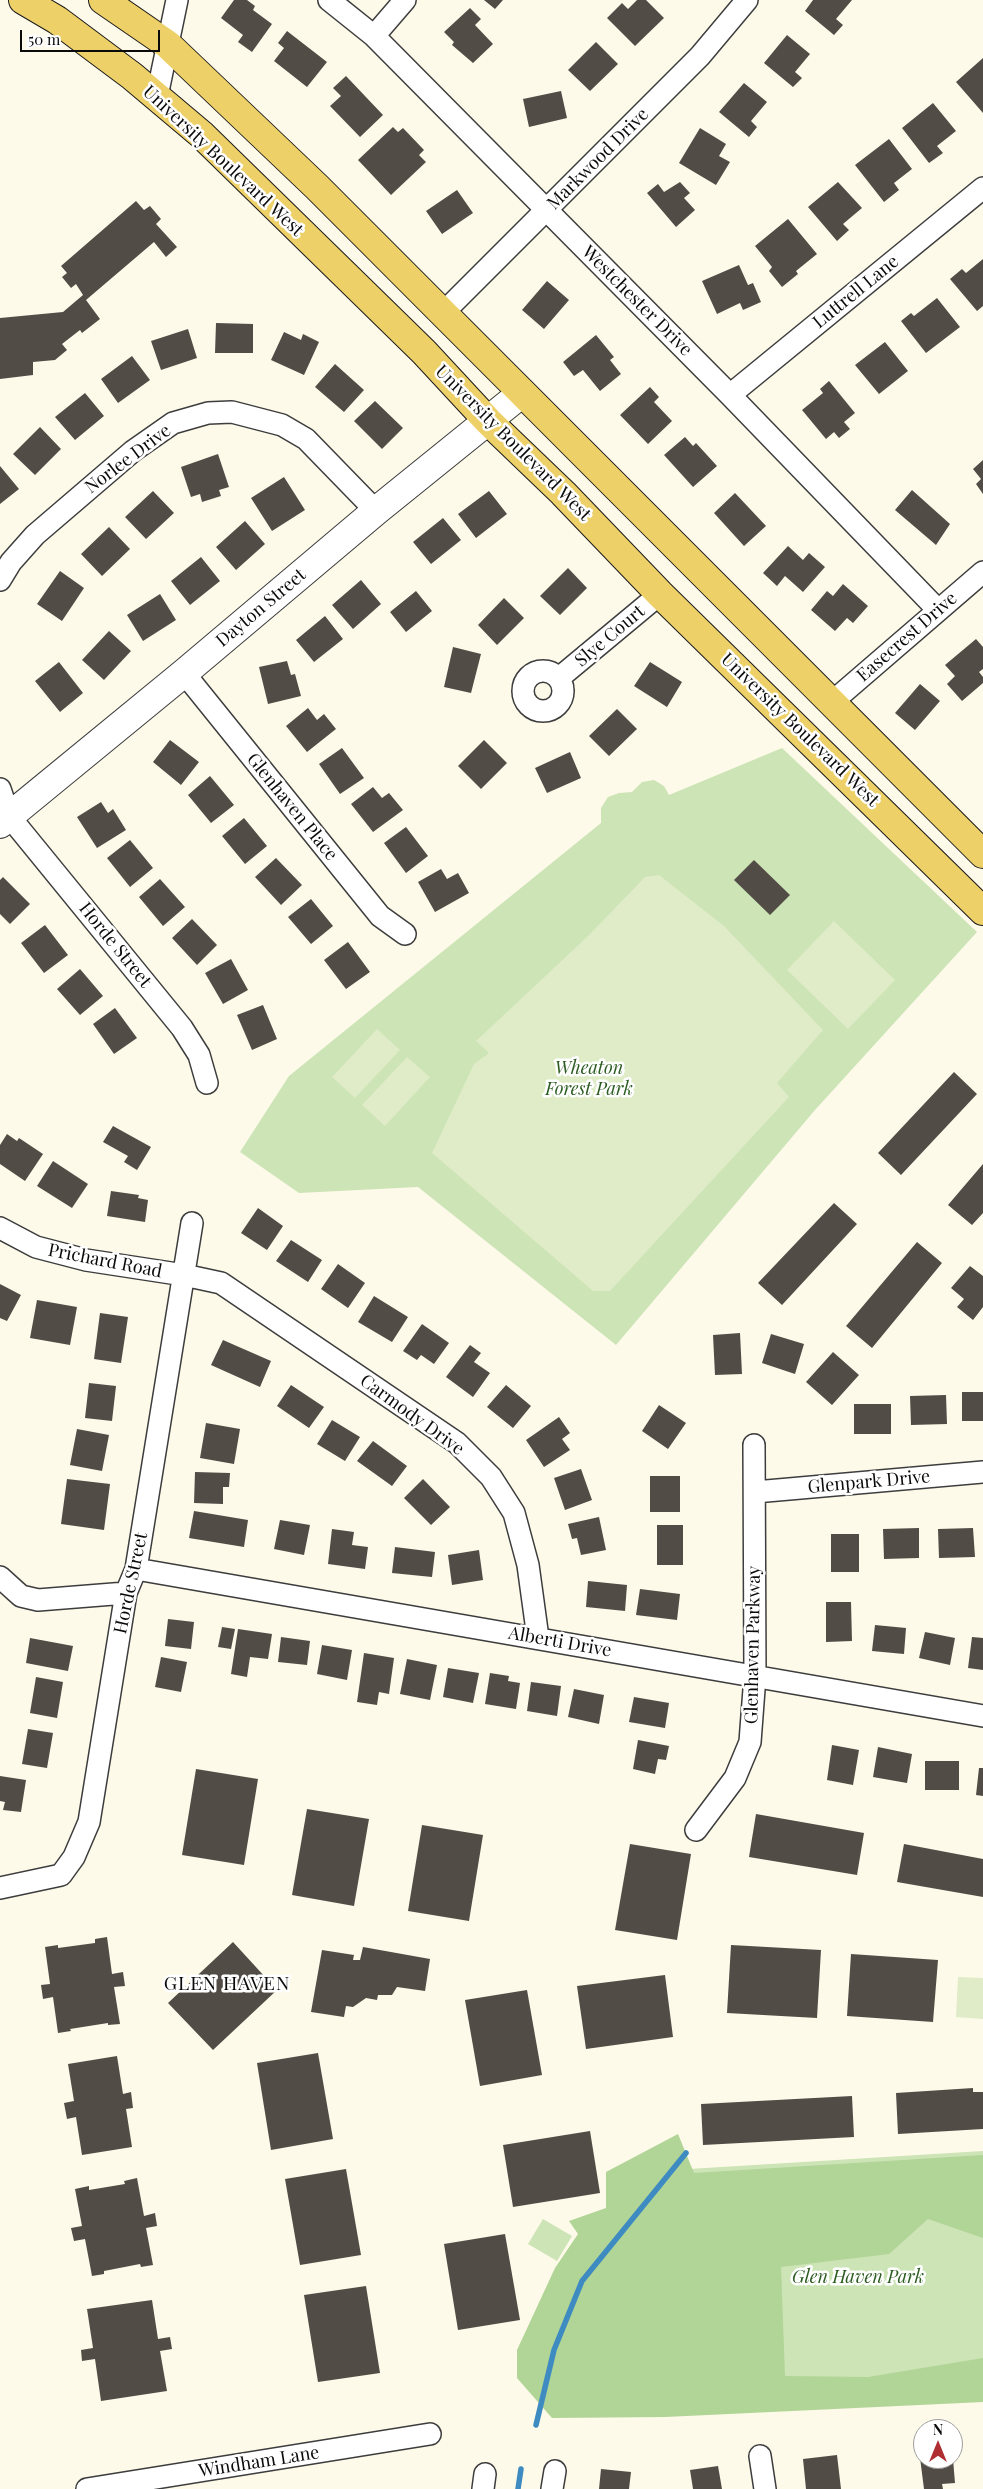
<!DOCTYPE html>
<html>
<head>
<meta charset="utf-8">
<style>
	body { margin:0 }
	#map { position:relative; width:983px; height:2489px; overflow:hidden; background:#fdfae9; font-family:"Playfair Display",serif }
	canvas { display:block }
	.north { position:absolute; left:913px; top:2419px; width:50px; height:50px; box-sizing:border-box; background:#fff; border:1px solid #9d9d9d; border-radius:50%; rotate:0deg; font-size:14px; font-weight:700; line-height:20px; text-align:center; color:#0a0a0a }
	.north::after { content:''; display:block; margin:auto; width:18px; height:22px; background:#ae2e31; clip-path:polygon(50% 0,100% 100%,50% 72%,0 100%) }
	.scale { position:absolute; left:20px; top:30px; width:140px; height:22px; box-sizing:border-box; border:2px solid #0a0a0a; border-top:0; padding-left:6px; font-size:15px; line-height:18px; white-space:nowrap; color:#0a0a0a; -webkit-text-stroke:4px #fff; paint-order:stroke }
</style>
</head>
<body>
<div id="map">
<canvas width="983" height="2489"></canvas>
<div class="north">N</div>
<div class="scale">50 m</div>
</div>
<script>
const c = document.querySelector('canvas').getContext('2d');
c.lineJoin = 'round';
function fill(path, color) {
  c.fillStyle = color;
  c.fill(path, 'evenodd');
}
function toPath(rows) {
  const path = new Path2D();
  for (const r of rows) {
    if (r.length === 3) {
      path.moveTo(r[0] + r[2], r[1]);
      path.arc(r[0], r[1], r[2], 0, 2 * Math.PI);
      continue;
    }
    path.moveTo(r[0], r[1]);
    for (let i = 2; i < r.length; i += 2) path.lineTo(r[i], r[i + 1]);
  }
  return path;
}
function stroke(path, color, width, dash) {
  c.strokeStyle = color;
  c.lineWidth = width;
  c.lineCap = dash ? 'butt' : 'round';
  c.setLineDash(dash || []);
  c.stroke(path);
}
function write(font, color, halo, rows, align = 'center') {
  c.font = font + ' "Playfair Display",serif';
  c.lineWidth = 5;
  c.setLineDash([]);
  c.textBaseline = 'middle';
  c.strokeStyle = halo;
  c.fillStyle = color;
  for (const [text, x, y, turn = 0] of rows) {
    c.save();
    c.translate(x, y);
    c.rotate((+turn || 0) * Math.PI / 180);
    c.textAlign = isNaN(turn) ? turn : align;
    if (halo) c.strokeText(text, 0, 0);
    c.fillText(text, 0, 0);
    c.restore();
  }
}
fill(toPath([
	[782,748,977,932,815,1110,616,1345,418,1187,299,1193,240,1152,289,1076,601,823,601,808,608,797,619,793,632,792,642,782,654,780,664,786,669,795],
	[983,2151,983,2391,545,2407,689,2169],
	[543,2219,572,2236,557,2261,528,2244]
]), '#cde4b6');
fill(toPath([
	[678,2134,694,2173,983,2155,983,2238,928,2219,889,2254,781,2267,785,2376,868,2377,983,2358,983,2402,665,2417,552,2418,517,2378,517,2350,555,2268,578,2234,569,2221,606,2208,606,2172]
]), '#b1d497');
fill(toPath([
	[659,875,724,926,823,1030,777,1083,789,1097,610,1291,593,1291,432,1153,474,1064,489,1053,476,1041,588,936,645,877],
	[834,921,895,980,848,1029,787,970],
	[377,1029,400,1050,355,1098,332,1077],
	[407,1057,430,1077,385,1126,362,1105],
	[958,1977,983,1978,983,2019,956,2017]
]), '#dfecc7');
stroke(toPath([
	[536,2425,554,2350,582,2281,686,2153],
	[518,2489,521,2469]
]), '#3e8bc2', 5.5);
fill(toPath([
	[234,0,247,0,255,6,253,10,272,24,252,52,238,42,243,35,221,18],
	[484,0,503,0,495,9],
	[637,0,646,0,664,18,635,46,607,18,622,3,628,9],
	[813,0,852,0,836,19,843,25,834,35,805,11],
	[470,8,481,19,475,25,493,44,473,63,452,45,454,42,444,32],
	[287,31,327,62,307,87,274,61,284,48,278,43],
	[787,35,810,54,795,72,802,78,793,87,764,63],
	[596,42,618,64,590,91,568,70],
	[983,58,983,113,956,82],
	[346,76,383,115,360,137,330,106,341,96,333,88],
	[744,83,767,102,751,121,757,127,749,137,719,112],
	[561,91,567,118,529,127,523,99],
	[933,103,956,131,937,146,943,153,929,163,902,128],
	[393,127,398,132,403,128,424,150,419,155,426,162,391,195,358,160],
	[700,128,726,144,719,156,730,162,716,185,679,163],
	[889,139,912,169,894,183,899,190,884,202,855,165],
	[680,182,690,193,684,198,695,210,676,227,647,193,658,184,664,192],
	[838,182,862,208,843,224,849,230,837,241,808,207],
	[457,190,473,213,442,234,426,211],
	[136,201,144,210,150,206,161,219,156,224,177,247,166,257,154,242,86,300,100,319,82,333,80,330,62,344,67,350,55,360,33,362,33,375,0,379,0,318,63,312,83,295,76,284,71,288,62,277,67,273,61,266],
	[788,219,817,254,796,271,798,274,782,287,769,271,772,267,755,246],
	[983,259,983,306,977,311,950,279,962,269,966,273],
	[739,265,748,285,753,283,761,302,743,310,740,303,717,314,702,281],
	[547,281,569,300,544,329,522,310],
	[937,298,960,327,926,353,901,321,911,313,914,316],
	[216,323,253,324,253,353,215,353],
	[188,329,197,358,161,370,151,341],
	[284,332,301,340,303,334,319,342,304,375,271,360],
	[596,335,614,357,610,360,621,374,600,391,583,370,574,376,563,362],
	[885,342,908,371,879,394,855,365],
	[132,356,150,380,118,403,101,379],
	[335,364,364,390,344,412,315,387],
	[829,381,855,413,844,422,850,429,839,438,834,432,826,439,802,410,823,393,820,389],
	[650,387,659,397,654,402,672,421,648,444,620,415],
	[85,393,104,416,75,440,55,417],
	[375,401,403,428,382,449,354,421],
	[40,427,61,449,35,475,13,454],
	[685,437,693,446,696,443,717,466,693,487,664,455],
	[218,454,229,487,219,490,221,496,202,502,200,494,191,497,181,467],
	[983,460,983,494,976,484,981,479,973,469],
	[0,466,19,489,0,504],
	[284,477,305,510,272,531,251,498],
	[912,490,950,524,936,545,895,510],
	[153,491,174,513,146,539,125,517],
	[489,491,507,514,476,538,458,514],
	[735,493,766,526,744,546,714,513],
	[443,518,461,540,431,564,413,542],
	[245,521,265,544,236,570,216,547],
	[109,527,130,549,102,576,81,554],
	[788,546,803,560,809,553,825,567,803,592,785,576,777,586,763,573],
	[201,557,220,581,190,605,171,581],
	[568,568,587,588,560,615,540,596],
	[60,571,84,588,62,621,37,604],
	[361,580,381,604,353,629,332,605],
	[843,584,868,606,853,623,847,618,835,631,811,610,827,591,833,596],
	[416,591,432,611,406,632,390,612],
	[160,594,176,620,143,641,127,615],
	[504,598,524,618,497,645,478,625],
	[325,616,343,639,314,662,296,640],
	[109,631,131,651,104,680,82,660],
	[976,639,983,647,983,669,979,672,983,677,983,683,962,701,947,684,955,676,945,665],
	[453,647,481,654,471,693,444,687],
	[287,661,291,675,295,674,301,696,268,704,259,667],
	[59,662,83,693,60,712,35,681],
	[650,662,682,682,667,707,634,686],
	[920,684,940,701,915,730,895,713],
	[308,708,317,720,324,714,336,729,307,752,286,726],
	[617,709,637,729,609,756,589,736],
	[170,740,199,762,181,785,153,762],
	[484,740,507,763,481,789,458,766],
	[342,748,364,778,340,794,319,764],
	[570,752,581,778,547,793,535,768],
	[210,776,234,805,211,823,188,795],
	[373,787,382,798,389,793,403,810,373,832,351,804],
	[101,802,108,813,113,809,126,830,97,848,77,817],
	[244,818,267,846,245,864,222,836],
	[406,827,428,856,406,873,384,843],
	[130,840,153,868,130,887,107,858],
	[276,858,302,885,281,905,255,877],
	[754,860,790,895,770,915,734,880],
	[441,869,447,879,458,873,469,893,435,912,418,882],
	[3,877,30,904,10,924,0,914,0,880],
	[160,879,185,907,163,926,139,897],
	[311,899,333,926,311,944,288,917],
	[192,919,217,945,197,965,172,938],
	[45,925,68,955,44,973,21,943],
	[348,942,370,972,346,989,324,960],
	[231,959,248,990,223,1004,205,973],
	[80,969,103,996,80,1015,57,989],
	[263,1005,277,1039,252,1050,237,1015],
	[115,1008,137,1038,114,1054,93,1024],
	[954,1072,977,1094,901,1175,878,1153],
	[113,1126,151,1147,137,1170,124,1162,128,1156,103,1142],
	[7,1134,17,1141,19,1138,43,1154,25,1181,0,1164,0,1145],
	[53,1161,88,1184,72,1208,37,1186],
	[983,1164,983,1213,972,1225,948,1205],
	[111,1191,139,1195,138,1198,148,1200,145,1222,107,1216],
	[834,1203,857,1224,782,1305,758,1283],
	[258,1208,283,1226,267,1250,241,1233],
	[291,1240,322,1260,308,1282,276,1261],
	[917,1242,942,1263,872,1348,846,1326],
	[338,1264,365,1283,348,1308,321,1289],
	[970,1266,983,1276,983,1307,973,1320,957,1307,964,1299,951,1288],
	[0,1284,21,1295,7,1321,0,1318],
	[374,1296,408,1317,392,1342,358,1322],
	[37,1300,77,1307,70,1345,30,1338],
	[100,1313,128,1317,121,1363,94,1359],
	[422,1324,449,1343,434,1364,421,1355,417,1360,403,1351],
	[740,1333,742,1374,715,1375,713,1335],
	[771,1334,804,1344,795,1374,762,1363],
	[223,1340,271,1361,260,1387,211,1365],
	[470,1345,481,1353,474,1362,490,1373,473,1397,446,1377],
	[833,1352,859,1375,832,1405,806,1382],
	[89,1383,116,1386,112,1421,85,1418],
	[291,1385,324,1407,309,1428,277,1406],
	[506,1385,531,1406,513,1428,487,1407],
	[962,1392,983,1392,983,1421,962,1421],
	[946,1395,947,1424,911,1425,910,1396],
	[854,1404,891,1404,891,1434,854,1434],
	[659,1405,686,1423,668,1449,642,1431],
	[559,1417,570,1433,562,1439,570,1450,544,1467,526,1440],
	[332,1420,360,1437,345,1461,317,1444],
	[206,1423,240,1429,234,1464,200,1458],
	[77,1429,109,1435,102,1471,70,1465],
	[373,1441,407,1466,392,1486,357,1461],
	[581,1469,592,1500,565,1510,554,1478],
	[195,1472,230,1473,229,1487,223,1487,223,1504,194,1503],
	[650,1476,680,1476,680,1512,650,1512],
	[67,1479,110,1484,104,1530,61,1524],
	[423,1479,450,1507,431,1525,404,1498],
	[194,1511,248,1520,244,1547,189,1538],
	[599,1517,606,1550,581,1555,577,1538,572,1539,568,1524],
	[280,1520,310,1525,304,1555,274,1549],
	[657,1525,683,1525,683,1565,657,1565],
	[919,1528,919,1558,884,1559,883,1529],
	[973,1528,975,1557,939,1558,938,1529],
	[332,1529,354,1532,352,1545,368,1547,365,1569,328,1564],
	[831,1534,859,1534,859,1572,831,1572],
	[395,1547,435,1552,432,1577,392,1573],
	[479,1550,483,1580,452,1585,448,1555],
	[588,1581,627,1585,625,1611,586,1607],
	[640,1589,680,1594,677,1620,636,1615],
	[826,1602,851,1602,852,1641,826,1642],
	[168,1619,194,1622,191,1649,165,1646],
	[875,1625,906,1628,904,1654,872,1651],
	[222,1627,235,1629,231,1649,218,1647],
	[238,1629,272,1634,268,1659,250,1657,247,1677,231,1674],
	[925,1632,955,1638,950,1665,919,1658],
	[281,1637,310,1641,307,1665,278,1662],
	[972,1637,983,1638,983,1670,968,1668],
	[30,1638,73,1646,68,1671,26,1663],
	[322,1645,352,1650,347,1680,317,1674],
	[364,1653,394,1658,389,1694,379,1692,377,1705,357,1702],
	[161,1657,187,1662,181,1692,155,1687],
	[407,1659,437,1665,430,1700,400,1694],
	[448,1668,479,1673,473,1703,443,1697],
	[490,1673,509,1676,508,1681,520,1683,516,1709,485,1704],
	[36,1677,63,1682,57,1718,30,1713],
	[531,1682,561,1686,557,1716,527,1711],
	[574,1689,604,1695,599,1724,568,1717],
	[634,1697,669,1703,665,1728,629,1722],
	[28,1729,53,1733,47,1768,22,1764],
	[638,1740,669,1746,666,1760,658,1759,655,1774,633,1769],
	[832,1745,859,1750,853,1785,827,1780],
	[878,1747,912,1754,907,1783,873,1777],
	[925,1761,959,1761,959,1790,925,1790],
	[979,1768,983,1768,983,1796,976,1795],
	[196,1769,258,1779,244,1865,182,1855],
	[0,1776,26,1780,21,1812,3,1810,5,1802,0,1801],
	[307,1809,369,1819,354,1906,292,1895],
	[756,1814,864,1833,857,1875,749,1857],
	[422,1825,483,1835,469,1921,408,1911],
	[630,1844,691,1854,677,1940,615,1930],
	[904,1844,983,1859,983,1897,897,1882],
	[107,1937,112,1974,123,1972,125,1986,114,1987,120,2024,108,2025,108,2023,70,2029,71,2031,58,2033,53,1997,43,1999,41,1985,50,1984,45,1947,58,1945,58,1948,95,1943,95,1939],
	[233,1942,277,1990,213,2050,168,2003],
	[731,1945,821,1950,817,2018,727,2013],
	[363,1947,430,1959,425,1991,397,1987,392,1995,378,1995,377,2000,366,1998,353,2007,346,2006,344,2017,311,2012,322,1950,354,1955,353,1960,360,1960],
	[851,1954,938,1960,933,2022,847,2016],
	[665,1975,673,2037,586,2049,577,1986],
	[527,1990,542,2075,480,2086,465,2000],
	[318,2053,333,2139,271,2150,257,2063],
	[117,2056,123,2094,131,2092,133,2108,126,2109,132,2147,82,2155,76,2117,67,2119,64,2103,74,2101,68,2064],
	[973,2088,973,2092,983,2092,983,2129,898,2134,896,2093],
	[852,2096,854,2137,703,2145,701,2104],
	[590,2131,600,2193,513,2207,503,2145],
	[346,2169,361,2255,300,2265,285,2179],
	[137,2178,144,2216,155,2213,157,2226,146,2228,153,2265,141,2267,140,2264,104,2271,104,2274,92,2276,85,2239,74,2241,71,2228,82,2226,75,2189,89,2186,89,2190,125,2184,124,2181],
	[505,2234,520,2320,458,2330,444,2244],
	[366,2286,380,2373,318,2382,304,2295],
	[152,2300,158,2339,170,2337,172,2349,160,2351,167,2391,101,2401,95,2359,82,2361,81,2350,93,2348,87,2309],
	[919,2450,923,2450,923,2459,953,2459,955,2483,942,2484,943,2489,924,2489],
	[837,2455,841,2489,806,2489,803,2459],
	[718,2466,722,2489,693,2489,690,2470],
	[601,2469,631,2472,629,2489,599,2489]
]), '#524c47');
const minor = toPath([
	[329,0,374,36,730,395,938,610],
	[374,36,405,0],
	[157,96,177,0],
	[443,313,700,56,747,0],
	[730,395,983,188],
	[0,580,11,562,35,535,133,451,173,423,208,413,232,412,282,425,306,439,376,511],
	[543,691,20],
	[184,673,380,916,405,934],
	[559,678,660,594],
	[831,703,983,572],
	[0,789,9,816,182,1028,199,1055,207,1083],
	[0,1228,36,1247,86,1260,184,1275,221,1283,457,1443,491,1477,514,1513,528,1565,538,1638],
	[755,1492,983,1472],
	[136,1569,983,1716],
	[0,1577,21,1596,38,1600,126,1593],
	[696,1830,735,1778,750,1742,755,1676,754,1445],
	[0,1888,61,1875,74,1857,89,1822,126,1593,136,1569,192,1223],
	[760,2456,765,2489],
	[87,2489,430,2434],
	[483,2489,485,2474],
	[552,2489,555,2471]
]);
const tertiary = toPath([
	[0,824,184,673,376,511,522,393]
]);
const primary = toPath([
	[23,0,57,20,132,76,202,135,424,352,488,421,563,493,660,594,983,911],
	[103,0,167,44,317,187,983,854]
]);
stroke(minor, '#3d3d3d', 24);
stroke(tertiary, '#3d3d3d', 30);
stroke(primary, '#1b1b1b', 30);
stroke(minor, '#fff', 21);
stroke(tertiary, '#fff', 28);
stroke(primary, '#eed068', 28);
write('18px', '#0a0a0a', '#fff', [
	["Markwood Drive",598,159,-45],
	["University Boulevard West",223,161,43],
	["Luttrell Lane",856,292,-39],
	["Westchester Drive",637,301,45],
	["University Boulevard West",513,443,45],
	["Norlee Drive",128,459,-37],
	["Dayton Street",261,608,-40],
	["Slye Court",610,636,-40],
	["Easecrest Drive",907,637,-41],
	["University Boulevard West",800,730,44],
	["Glenhaven Place",292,807,51],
	["Horde Street",115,945,51],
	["Prichard Road",105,1261,11],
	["Carmody Drive",412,1415,36],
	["Glenpark Drive",869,1482,-5],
	["Horde Street",131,1583,-78],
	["Alberti Drive",560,1642,10],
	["Glenhaven Parkway",753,1645,-89],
	["Windham Lane",259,2462,-9]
]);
write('italic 18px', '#2c5c21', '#fff', [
	["Wheaton",589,1068],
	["Forest Park",589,1089],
	["Glen Haven Park",858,2277]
]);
c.letterSpacing = '1px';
write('19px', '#0a0a0a', '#fff', [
	["GLEN HAVEN",227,1984]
]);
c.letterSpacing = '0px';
</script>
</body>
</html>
